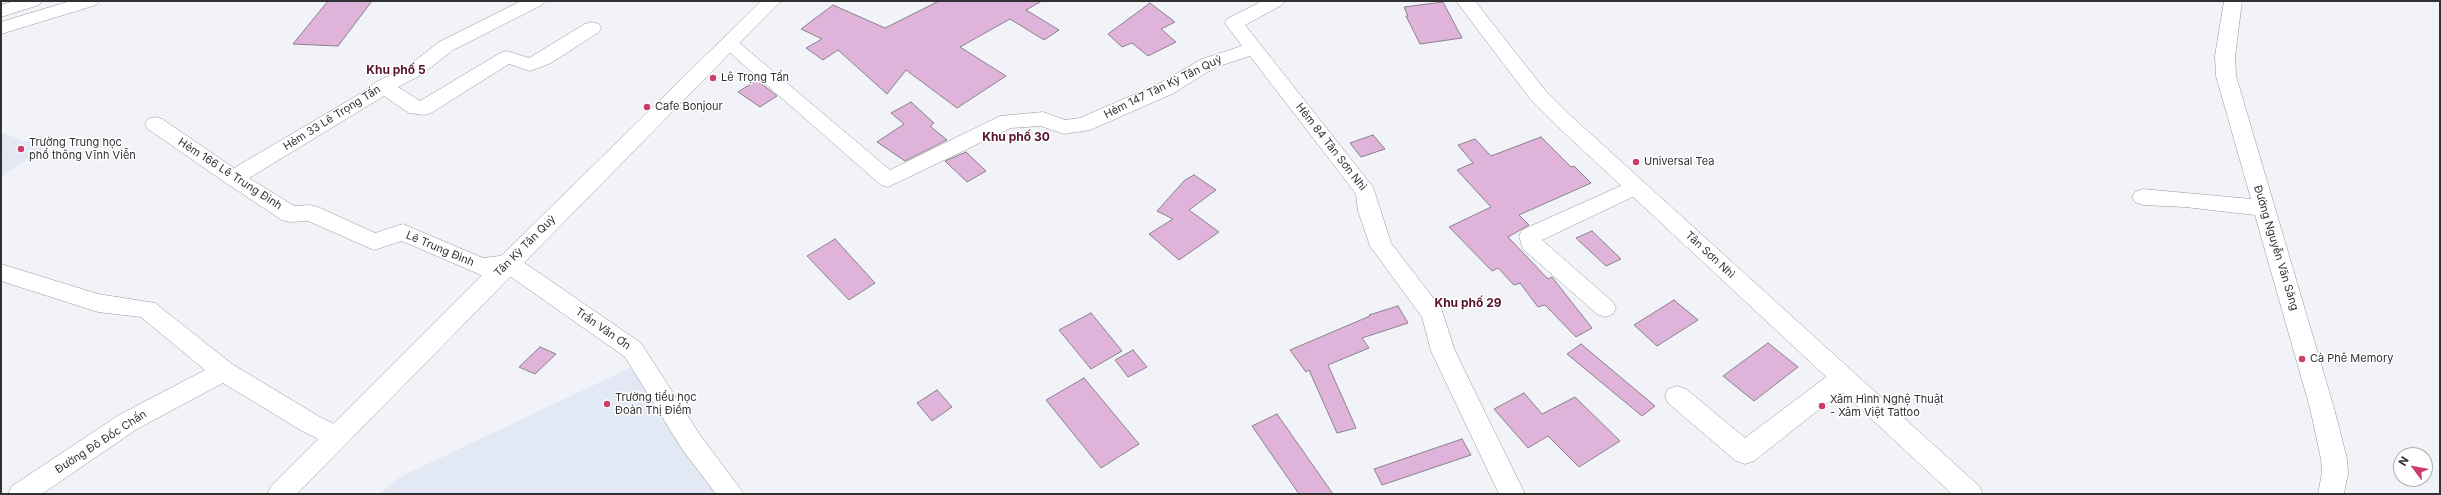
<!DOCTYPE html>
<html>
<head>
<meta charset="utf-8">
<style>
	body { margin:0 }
	#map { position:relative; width:2441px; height:495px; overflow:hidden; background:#f1f3f9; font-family:Inter,sans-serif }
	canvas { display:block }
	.frame { position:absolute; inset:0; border:2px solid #313133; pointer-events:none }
	.north { position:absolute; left:2393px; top:447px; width:40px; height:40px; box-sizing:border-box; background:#fff; border:1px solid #adadad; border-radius:50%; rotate:302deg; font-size:11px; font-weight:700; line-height:16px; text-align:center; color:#313133 }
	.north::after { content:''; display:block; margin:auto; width:14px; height:18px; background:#cc3e68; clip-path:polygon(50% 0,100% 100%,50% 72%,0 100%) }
</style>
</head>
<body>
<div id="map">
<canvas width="2441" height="495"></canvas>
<div class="frame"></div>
<div class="north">N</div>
</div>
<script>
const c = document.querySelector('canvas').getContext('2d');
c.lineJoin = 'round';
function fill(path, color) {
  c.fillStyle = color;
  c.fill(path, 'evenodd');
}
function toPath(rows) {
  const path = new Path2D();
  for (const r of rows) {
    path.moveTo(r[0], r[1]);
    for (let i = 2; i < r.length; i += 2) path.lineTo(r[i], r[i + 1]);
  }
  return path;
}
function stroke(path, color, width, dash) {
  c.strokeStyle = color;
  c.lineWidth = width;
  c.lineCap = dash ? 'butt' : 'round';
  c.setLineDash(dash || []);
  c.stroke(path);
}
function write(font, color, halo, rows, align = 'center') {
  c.font = font + ' Inter,sans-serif';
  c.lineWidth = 3;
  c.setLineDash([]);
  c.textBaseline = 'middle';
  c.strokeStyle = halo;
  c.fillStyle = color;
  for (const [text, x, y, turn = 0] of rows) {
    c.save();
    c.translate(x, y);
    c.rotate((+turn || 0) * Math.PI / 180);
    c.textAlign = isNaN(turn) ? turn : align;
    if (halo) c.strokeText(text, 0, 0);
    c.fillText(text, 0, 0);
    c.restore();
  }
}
fill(toPath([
	[1,132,26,142,38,135,54,141,1,177,1,159,3,157,1,156],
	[636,365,722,494,379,494,398,478]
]), '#e2e8f4');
const building = toPath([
	[328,1,372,1,338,46,293,44,328,1],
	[939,1,1042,1,1026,10,1059,30,1044,40,1010,19,960,47,1006,76,957,108,906,70,887,94,838,50,823,60,806,48,822,39,801,29,833,5,885,28,939,1],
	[1443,2,1462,38,1420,44,1406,16,1408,16,1404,7,1443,2],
	[1150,3,1175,22,1161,29,1176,42,1148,56,1132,43,1122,47,1108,34,1150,3],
	[757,80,777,96,760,107,738,92,757,80],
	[911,102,934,123,930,126,947,140,905,161,877,142,904,124,891,113,911,102],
	[1373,135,1385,149,1361,157,1350,143,1373,135],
	[1541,137,1571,167,1574,166,1591,183,1519,215,1529,225,1508,237,1548,279,1552,277,1592,328,1576,337,1545,305,1538,307,1520,283,1514,285,1498,268,1492,271,1449,227,1491,207,1457,170,1473,163,1458,145,1475,139,1491,156,1541,137],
	[966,152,986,171,967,182,945,161,966,152],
	[1194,175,1216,190,1189,210,1219,232,1179,260,1149,234,1173,219,1157,211,1185,180,1194,175],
	[1592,231,1621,259,1606,266,1576,238,1592,231],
	[835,239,875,283,849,300,807,256,835,239],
	[1674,300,1698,320,1657,346,1634,325,1674,300],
	[1398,306,1408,323,1362,338,1369,348,1328,365,1356,428,1337,433,1309,370,1306,372,1290,350,1370,316,1369,315,1398,306],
	[1091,313,1122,351,1091,369,1059,330,1091,313],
	[1768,343,1798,367,1754,401,1723,376,1768,343],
	[1581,344,1655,406,1642,416,1567,354,1581,344],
	[540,347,556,354,535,374,519,367,540,347],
	[1133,350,1147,367,1128,377,1115,360,1133,350],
	[1084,378,1139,444,1101,468,1046,400,1084,378],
	[937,390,952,407,932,421,917,403,937,390],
	[1524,393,1542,414,1575,397,1620,441,1579,467,1548,436,1528,448,1494,409,1524,393],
	[1277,414,1333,494,1299,494,1252,426,1277,414],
	[1462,439,1471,455,1382,485,1374,469,1462,439]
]);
fill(building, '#e0b3da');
stroke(building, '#878387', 1);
const minor = toPath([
	[521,1,545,1,542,5,453,50,421,75,398,87,420,101,500,53,507,51,529,58,585,24,592,22,599,24,601,28,599,32,551,63,530,71,509,64,431,113,424,115,409,113,384,96,249,178,294,206,310,205,318,207,375,233,403,224,483,258,508,255,516,257,641,343,700,435,744,494,716,494,682,449,625,357,504,272,481,275,402,241,374,250,308,221,290,222,282,220,226,183,148,129,145,124,148,119,155,117,162,119,234,168,363,92,376,82,407,67,439,42,521,1],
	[1262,1,1285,1,1282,5,1245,25,1373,187,1391,243,1441,308,1455,351,1525,494,1499,494,1431,351,1422,317,1370,246,1358,211,1356,194,1250,56,1216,67,1172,94,1090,130,1064,134,1041,126,1011,128,888,187,881,185,720,44,722,40,729,38,736,40,890,170,1000,116,1043,112,1065,120,1080,118,1158,84,1202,59,1242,46,1225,23,1227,19,1262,1],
	[2224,1,2242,1,2235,56,2236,76,2334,408,2347,459,2348,473,2344,494,2318,494,2322,473,2321,459,2310,408,2255,215,2185,207,2143,205,2135,202,2132,197,2135,192,2143,189,2251,199,2216,76,2215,56,2224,1],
	[1636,179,1643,182,1647,187,1643,192,1542,240,1613,302,1616,308,1613,314,1605,317,1597,314,1523,249,1519,236,1522,230,1636,179],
	[1,264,98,294,155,303,232,364,320,417,346,430,349,437,346,444,337,447,328,444,302,431,223,383,137,429,42,494,8,494,12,486,119,415,205,370,141,317,98,312,1,281,1,264],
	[1842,368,1850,371,1854,378,1850,385,1754,461,1745,464,1736,461,1668,403,1665,396,1668,389,1677,386,1686,389,1745,438,1834,371,1842,368]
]);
const tertiary = toPath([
	[1456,1,1475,1,1545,90,1571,116,1979,486,1983,494,1952,494,1557,126,1531,100,1456,1]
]);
const secondary = toPath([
	[14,1,42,1,39,5,1,17,1,5,14,1],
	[70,1,99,1,96,5,1,34,1,22,70,1],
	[761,1,781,1,297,494,267,494,271,486,500,257,761,1]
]);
stroke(minor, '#95979c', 1);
stroke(tertiary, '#95979c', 1);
stroke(secondary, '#95979c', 1);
fill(minor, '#fff');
fill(tertiary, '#fff');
fill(secondary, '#fff');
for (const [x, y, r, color] of [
	[713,78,4,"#cc3e68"],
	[647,107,4,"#cc3e68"],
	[21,149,4,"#cc3e68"],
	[1636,162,4,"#cc3e68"],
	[2302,359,4,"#cc3e68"],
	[607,404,4,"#cc3e68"],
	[1822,406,4,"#cc3e68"]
]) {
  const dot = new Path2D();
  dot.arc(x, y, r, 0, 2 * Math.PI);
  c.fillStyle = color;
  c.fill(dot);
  stroke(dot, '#fff', 1.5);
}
write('11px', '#313133', '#fff', [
	["Lê Trọng Tấn",721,78],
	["Cafe Bonjour",655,107],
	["Trường Trung học",29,143],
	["phổ thông Vĩnh Viễn",29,156],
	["Universal Tea",1644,162],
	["Cà Phê Memory",2310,359],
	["Trường tiểu học",615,398],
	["Đoàn Thị Điểm",615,411],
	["Xăm Hình Nghệ Thuật",1830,400],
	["- Xăm Việt Tattoo",1830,413]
], 'left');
write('11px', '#313133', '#fff', [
	["Hẻm 147 Tân Kỳ Tân Quý",1163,87,-26],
	["Hẻm 33 Lê Trọng Tấn",332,118,-32],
	["Hẻm 84 Tân Sơn Nhì",1331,147,52],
	["Hẻm 166 Lê Trung Đình",230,174,33],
	["Tân Kỳ Tân Quý",525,246,-45],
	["Đường Nguyễn Văn Săng",2276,248,73],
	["Lê Trung Đình",440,249,23],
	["Tân Sơn Nhì",1710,255,43],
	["Trần Văn Ơn",603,329,35],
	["Đường Đô Đốc Chấn",101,442,-33]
]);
write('bold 12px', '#571328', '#fff', [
	["Khu phố 5",396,70],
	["Khu phố 30",1016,137],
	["Khu phố 29",1468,303]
]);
</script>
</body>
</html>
